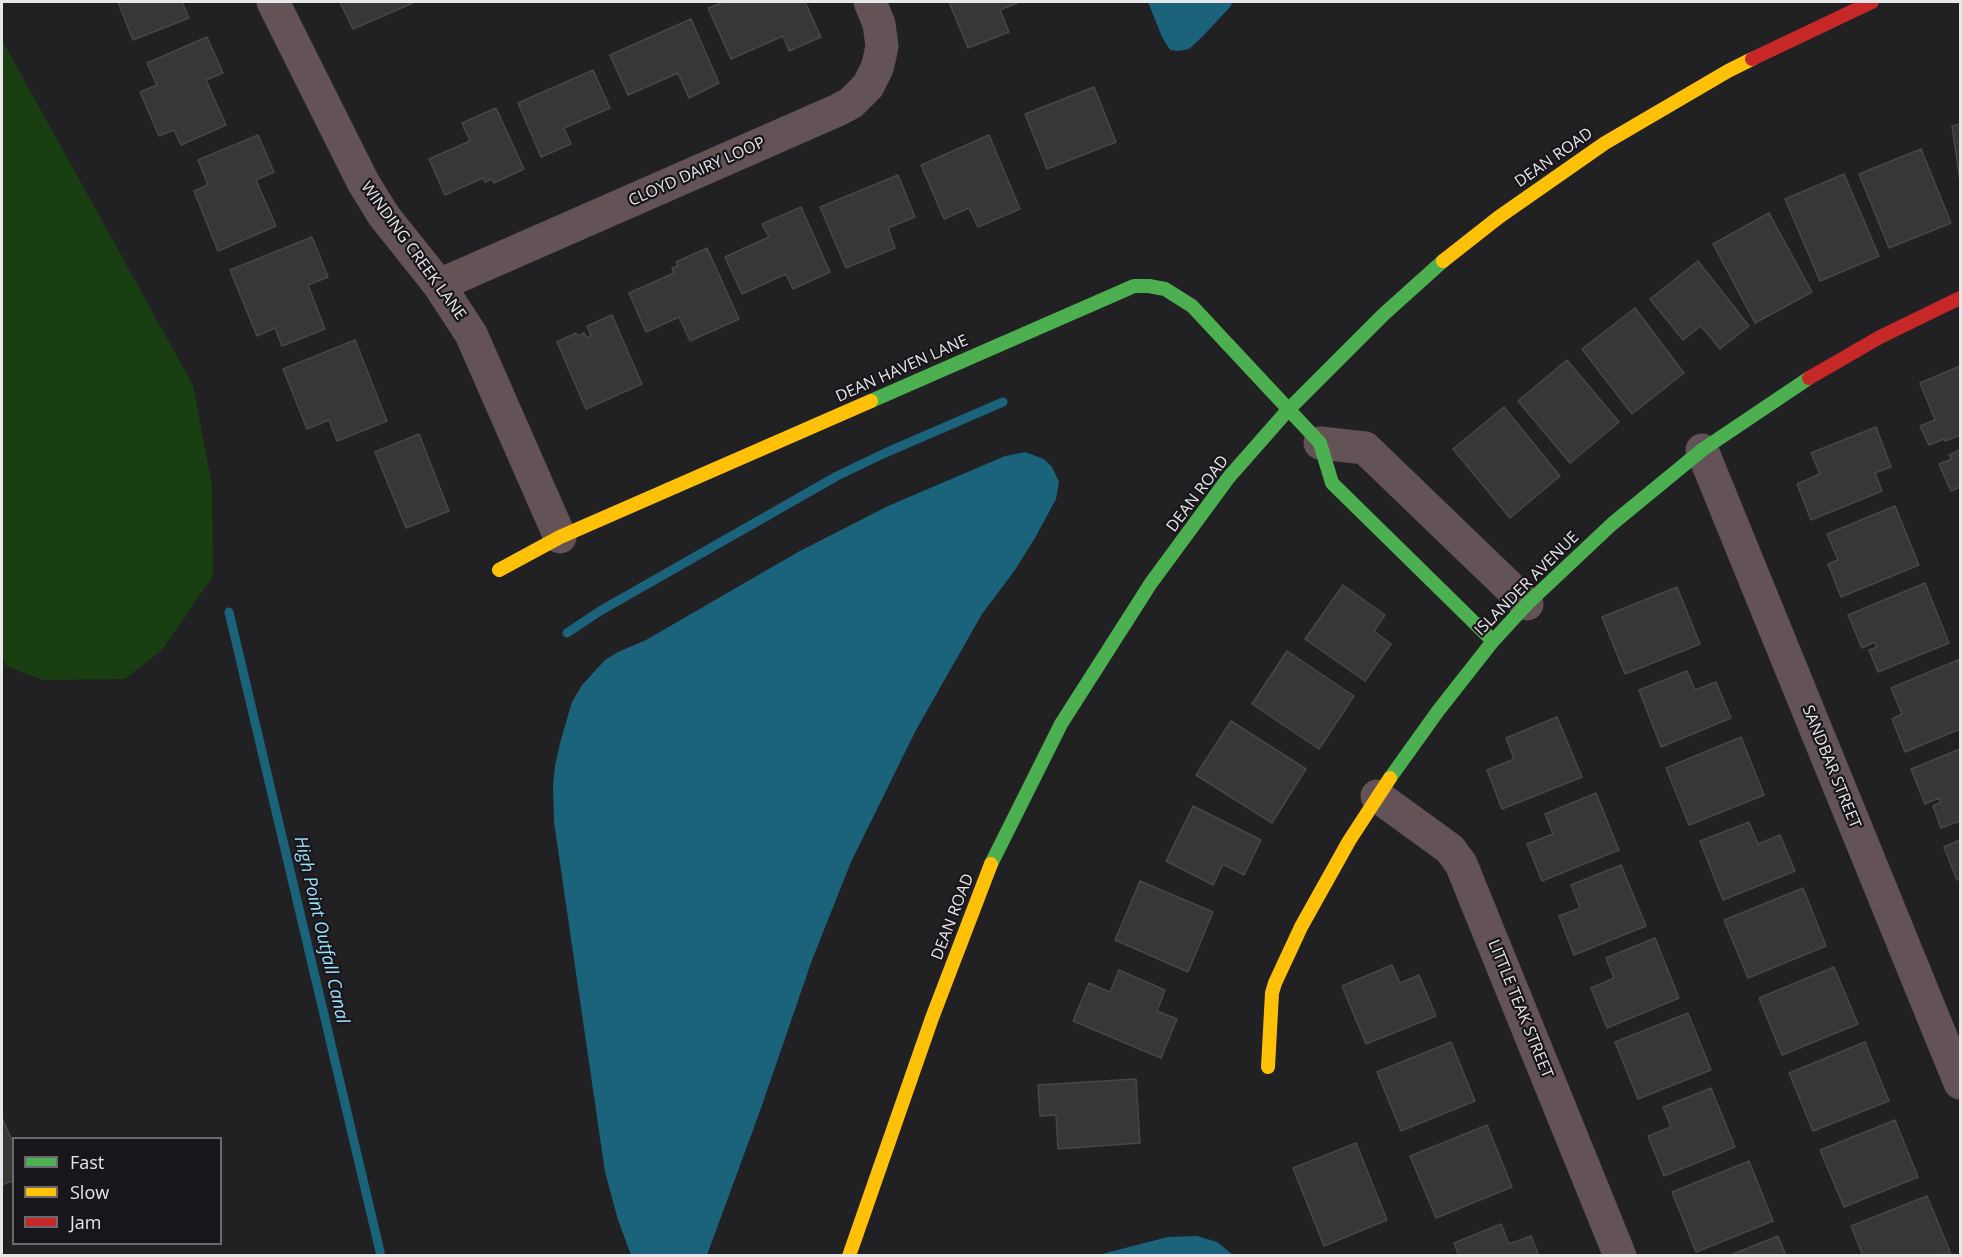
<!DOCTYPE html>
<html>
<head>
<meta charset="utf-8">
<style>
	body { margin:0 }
	#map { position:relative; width:1962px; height:1257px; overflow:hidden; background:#212023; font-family:"Open Sans",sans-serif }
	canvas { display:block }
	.frame { position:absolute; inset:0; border:3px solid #e7e6e9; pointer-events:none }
	.legend { position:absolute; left:12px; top:1137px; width:210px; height:108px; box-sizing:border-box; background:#18161a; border:2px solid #6b696d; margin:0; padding:8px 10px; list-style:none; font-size:18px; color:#e7e6e9 }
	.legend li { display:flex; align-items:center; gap:12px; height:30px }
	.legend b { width:30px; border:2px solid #6b696d }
</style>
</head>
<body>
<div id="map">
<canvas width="1962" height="1257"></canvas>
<div class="frame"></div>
<ul class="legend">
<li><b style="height:8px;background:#4caf50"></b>Fast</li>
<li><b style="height:8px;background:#ffc107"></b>Slow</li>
<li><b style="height:8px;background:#c62828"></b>Jam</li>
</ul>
</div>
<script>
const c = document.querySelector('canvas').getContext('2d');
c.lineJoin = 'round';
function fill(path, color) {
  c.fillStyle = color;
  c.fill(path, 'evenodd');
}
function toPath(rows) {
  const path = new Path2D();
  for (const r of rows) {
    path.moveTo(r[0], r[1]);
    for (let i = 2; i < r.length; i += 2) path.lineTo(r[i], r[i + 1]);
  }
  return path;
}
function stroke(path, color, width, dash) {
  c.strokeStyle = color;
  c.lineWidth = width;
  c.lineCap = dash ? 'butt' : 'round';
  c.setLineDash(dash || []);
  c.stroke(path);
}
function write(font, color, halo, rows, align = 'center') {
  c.font = font + ' "Open Sans",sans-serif';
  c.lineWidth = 4.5;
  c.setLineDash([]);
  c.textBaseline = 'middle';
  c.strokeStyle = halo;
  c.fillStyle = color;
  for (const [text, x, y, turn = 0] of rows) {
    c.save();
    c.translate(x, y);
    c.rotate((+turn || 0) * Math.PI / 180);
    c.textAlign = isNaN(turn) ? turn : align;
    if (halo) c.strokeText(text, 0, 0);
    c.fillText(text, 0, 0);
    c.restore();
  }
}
fill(toPath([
	[2,40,193,385,212,485,213,576,161,651,125,679,43,680,6,666,2,657]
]), '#183e11');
fill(toPath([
	[1148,2,1232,2,1231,6,1203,36,1189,49,1178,51,1170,50,1162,37],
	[1025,452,1044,459,1052,467,1059,482,1056,499,1035,538,1015,570,982,614,916,730,851,862,812,960,760,1111,707,1255,631,1255,618,1220,605,1172,554,822,553,786,555,766,560,743,572,702,582,685,605,660,618,652,646,640,798,552,888,506,1005,456],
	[1197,1236,1217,1242,1233,1255,1098,1255,1168,1237]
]), '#1a637a');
stroke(toPath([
	[229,612,381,1256],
	[567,633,600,611,837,476,885,453,1003,402]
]), '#1a637a', 9);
const building = toPath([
	[118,2,182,2,189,18,133,40,118,2],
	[340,2,415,2,353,29,340,2],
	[724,2,805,2,821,37,789,51,783,36,731,59,708,8,724,2],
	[949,2,1020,2,1000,10,1009,32,968,48,949,2],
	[691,19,719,83,689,98,678,73,628,95,610,55,691,19],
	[207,37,223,73,206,80,226,125,181,145,174,130,159,136,140,92,157,85,147,63,207,37],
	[593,70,610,108,564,128,571,144,541,157,518,103,593,70],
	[1094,87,1116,142,1047,169,1025,114,1094,87],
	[496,108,524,169,494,183,492,179,485,182,483,178,445,195,429,159,470,141,462,123,496,108],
	[1960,124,1960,181,1952,126,1960,124],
	[258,135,274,172,256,180,276,226,218,251,194,191,208,185,198,160,258,135],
	[989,135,1020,209,978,227,969,208,944,219,921,165,989,135],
	[1921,149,1951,223,1889,248,1859,174,1921,149],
	[1844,174,1879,256,1820,281,1785,199,1844,174],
	[898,175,915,217,888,228,895,248,846,268,820,207,898,175],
	[801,207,830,272,793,289,786,274,742,294,725,257,769,237,762,224,801,207],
	[1769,213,1812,292,1755,323,1713,244,1769,213],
	[312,237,328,277,308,285,325,329,282,346,275,328,257,336,230,270,312,237],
	[707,248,739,319,690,341,679,317,646,332,629,293,674,273,672,268,678,266,676,262,707,248],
	[1698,261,1749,326,1720,349,1701,326,1683,340,1650,299,1698,261],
	[1635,308,1684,373,1632,414,1582,349,1635,308],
	[612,315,642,384,586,409,557,342,576,333,578,336,584,333,587,338,591,336,587,326,612,315],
	[355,340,387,421,337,441,329,420,307,429,283,369,355,340],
	[1567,360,1619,422,1570,463,1518,401,1567,360],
	[1960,366,1960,435,1945,441,1944,439,1929,445,1920,426,1935,420,1920,383,1960,366],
	[1504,407,1560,476,1510,518,1453,449,1504,407],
	[1876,427,1891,467,1875,473,1882,491,1811,520,1797,484,1820,474,1811,453,1876,427],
	[419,434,449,511,406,528,375,452,419,434],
	[1960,450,1960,487,1951,491,1939,464,1952,459,1949,455,1960,450],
	[1895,506,1919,565,1841,597,1828,564,1838,560,1827,534,1895,506],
	[1925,583,1949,643,1878,672,1869,650,1877,647,1875,642,1862,648,1848,615,1925,583],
	[1343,585,1385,615,1374,631,1391,644,1365,681,1305,639,1343,585],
	[1677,587,1700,644,1625,674,1602,617,1677,587],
	[1287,651,1354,696,1319,749,1252,704,1287,651],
	[1958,660,1960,666,1960,729,1905,752,1892,719,1902,714,1891,688,1958,660],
	[1687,671,1695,690,1716,682,1731,718,1661,747,1639,690,1687,671],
	[1557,717,1582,777,1502,809,1487,770,1514,759,1506,738,1557,717],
	[1231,721,1306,769,1272,823,1196,775,1231,721],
	[1741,737,1764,795,1689,825,1666,768,1741,737],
	[1960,749,1960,821,1941,828,1933,806,1941,802,1939,798,1925,804,1911,769,1960,749],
	[1596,793,1619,850,1542,881,1527,844,1553,834,1545,814,1596,793],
	[1193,806,1261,840,1244,875,1223,864,1213,885,1166,861,1193,806],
	[1749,822,1758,844,1780,835,1795,871,1723,900,1700,841,1749,822],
	[1960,840,1960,879,1957,880,1944,847,1960,840],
	[1621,865,1646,926,1574,955,1559,916,1580,908,1571,885,1621,865],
	[1140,881,1213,912,1188,972,1115,940,1140,881],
	[1803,888,1826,946,1748,978,1724,920,1803,888],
	[1655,938,1679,998,1607,1028,1591,988,1614,978,1606,958,1655,938],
	[1392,965,1400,983,1419,975,1436,1016,1366,1044,1342,986,1392,965],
	[1834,967,1858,1024,1782,1055,1759,998,1834,967],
	[1119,970,1165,990,1157,1011,1177,1019,1161,1058,1073,1021,1089,983,1110,992,1119,970],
	[1688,1013,1711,1070,1638,1099,1615,1042,1688,1013],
	[1451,1042,1475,1101,1401,1131,1377,1072,1451,1042],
	[1865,1042,1889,1101,1813,1131,1789,1073,1865,1042],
	[1136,1079,1140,1143,1058,1149,1056,1115,1040,1116,1038,1085,1136,1079],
	[1711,1088,1735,1147,1664,1176,1648,1136,1671,1127,1663,1107,1711,1088],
	[2,1118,14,1145,14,1180,2,1185,2,1118],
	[1895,1120,1918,1177,1844,1207,1820,1150,1895,1120],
	[1487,1125,1512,1187,1436,1218,1410,1156,1487,1125],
	[1356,1143,1387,1220,1324,1246,1293,1168,1356,1143],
	[1749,1161,1773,1221,1696,1252,1672,1192,1749,1161],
	[1927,1196,1951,1254,1863,1256,1851,1226,1927,1196],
	[1501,1224,1509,1244,1531,1236,1539,1256,1459,1256,1454,1243,1501,1224],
	[1778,1236,1786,1256,1728,1256,1778,1236]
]);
fill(building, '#383737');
stroke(building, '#484647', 1.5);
stroke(toPath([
	[273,2,363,182,384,216,439,285,471,334,560,537],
	[439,285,838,110,851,103,868,86,877,68,880,56,882,46,879,24,870,2],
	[1320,443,1365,448,1527,604],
	[1702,450,1960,1083],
	[1377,796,1450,849,1461,864,1620,1256]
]), '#635357', 33);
stroke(toPath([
	[871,401,1134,286,1149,286,1165,289,1192,306,1320,443,1332,483,1493,641],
	[1390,778,1438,711,1493,641,1527,604,1612,524,1702,450,1809,378],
	[991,864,1061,724,1151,583,1229,477,1288,410,1384,314,1443,261]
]), '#4caf50', 14);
stroke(toPath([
	[1443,261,1499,217,1605,143,1728,71,1752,59],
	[499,570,560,537,871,401],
	[1268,1067,1272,993,1275,983,1301,927,1349,841,1390,778],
	[849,1256,932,1018,991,864]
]), '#ffc107', 14);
stroke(toPath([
	[1752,59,1872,2],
	[1809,378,1880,337,1960,298]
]), '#c62828', 14);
write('16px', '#e7e6e9', '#18161a', [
	["DEAN ROAD",1554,158,-35],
	["CLOYD DAIRY LOOP",697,172,-24],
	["WINDING CREEK LANE",413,251,54],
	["DEAN HAVEN LANE",902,369,-24],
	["DEAN ROAD",1198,494,-53],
	["ISLANDER AVENUE",1527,584,-45],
	["SANDBAR STREET",1831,767,68],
	["DEAN ROAD",953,917,-69],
	["LITTLE TEAK STREET",1520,1009,68]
]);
write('italic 18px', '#98e0fb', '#18161a', [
	["High Point Outfall Canal",321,930,77]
]);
</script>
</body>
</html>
